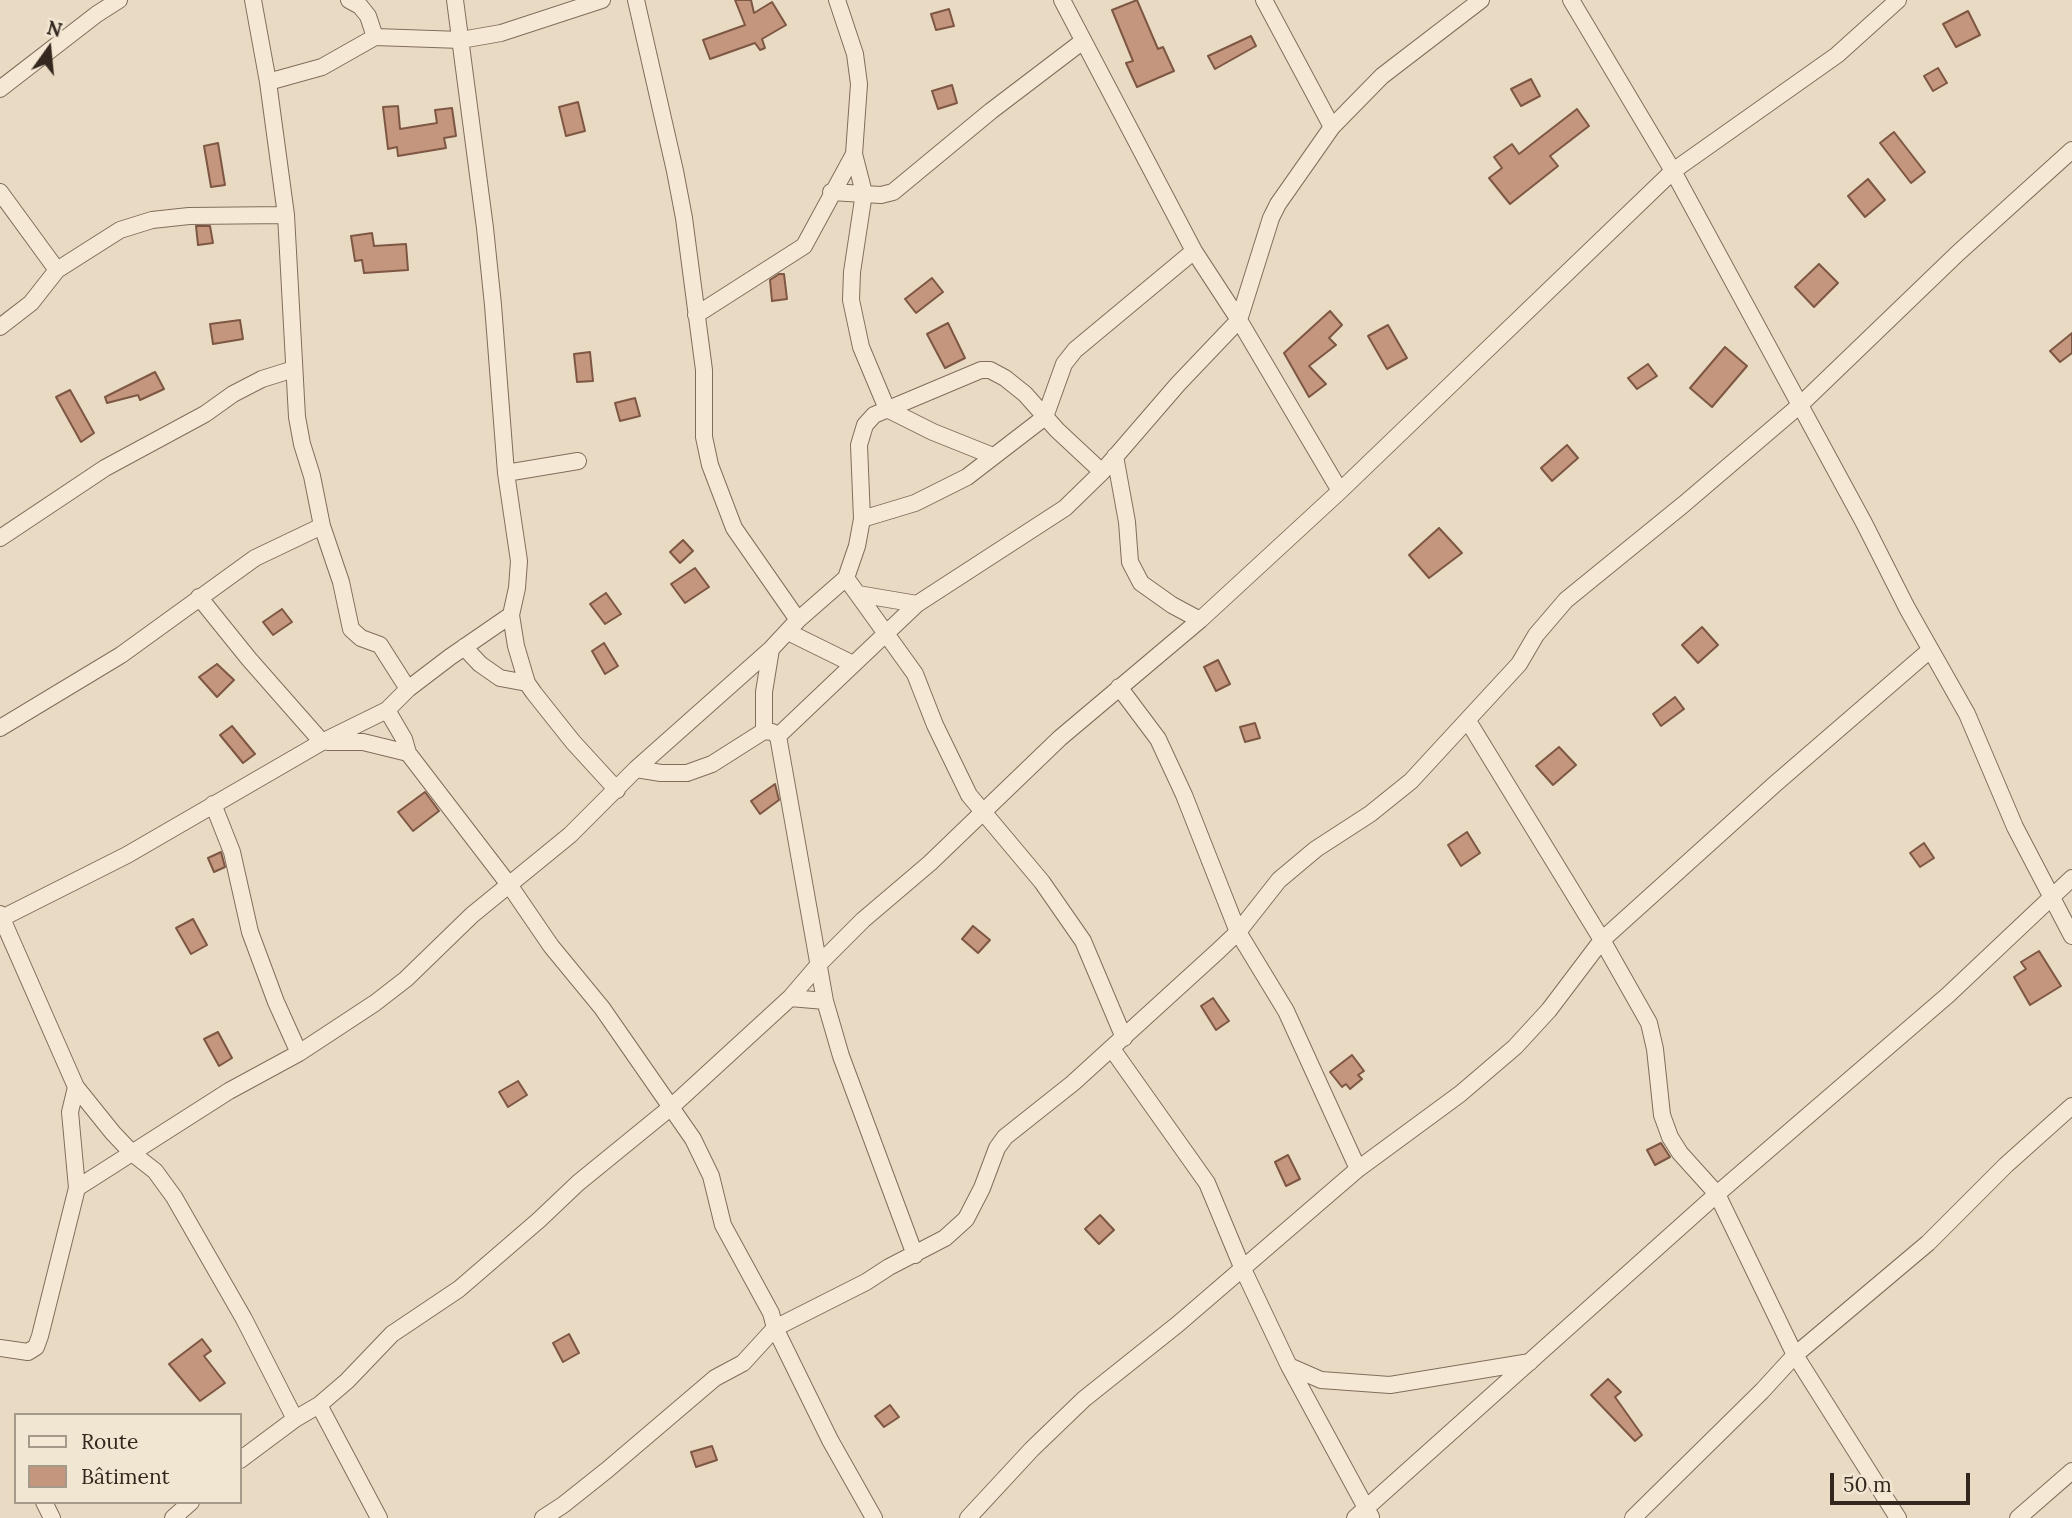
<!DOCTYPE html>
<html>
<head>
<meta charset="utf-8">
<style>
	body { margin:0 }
	#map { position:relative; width:2072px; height:1518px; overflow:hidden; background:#e9dbc3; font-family:Lora,serif }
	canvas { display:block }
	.legend { position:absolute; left:14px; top:1413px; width:228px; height:91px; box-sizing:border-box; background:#f1e6d2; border:2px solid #a59a8a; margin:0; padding:9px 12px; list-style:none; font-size:21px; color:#33271e }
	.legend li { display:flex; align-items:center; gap:14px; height:35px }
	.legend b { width:35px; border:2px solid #a59a8a }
	.north { position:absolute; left:14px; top:14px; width:70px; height:70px; -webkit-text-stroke:5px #f1e6d2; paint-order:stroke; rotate:15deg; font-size:19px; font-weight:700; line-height:28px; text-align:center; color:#33271e }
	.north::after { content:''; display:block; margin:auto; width:24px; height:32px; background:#33271e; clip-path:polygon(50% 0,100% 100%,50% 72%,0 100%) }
	.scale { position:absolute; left:1830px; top:1473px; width:140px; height:32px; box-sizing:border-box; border:4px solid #33271e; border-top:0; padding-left:9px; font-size:21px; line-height:24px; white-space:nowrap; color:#33271e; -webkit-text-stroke:5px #f1e6d2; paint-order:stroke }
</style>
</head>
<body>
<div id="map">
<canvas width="2072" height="1518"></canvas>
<ul class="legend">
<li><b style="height:9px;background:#f5e9d5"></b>Route</li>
<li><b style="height:19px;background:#c3967d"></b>Bâtiment</li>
</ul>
<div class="north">N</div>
<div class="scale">50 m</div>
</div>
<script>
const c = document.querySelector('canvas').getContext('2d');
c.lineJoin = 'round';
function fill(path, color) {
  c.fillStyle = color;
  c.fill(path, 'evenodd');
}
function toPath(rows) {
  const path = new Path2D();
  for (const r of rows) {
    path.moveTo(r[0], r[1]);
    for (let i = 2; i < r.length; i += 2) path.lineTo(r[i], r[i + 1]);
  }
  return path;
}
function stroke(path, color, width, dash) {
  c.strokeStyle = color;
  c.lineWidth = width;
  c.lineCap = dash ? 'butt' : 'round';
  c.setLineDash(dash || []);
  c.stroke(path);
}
const building = toPath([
	[735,0,751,0,754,13,772,2,786,25,762,39,765,48,760,50,755,43,710,59,703,40,745,25,735,0],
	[1137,0,1158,49,1163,47,1174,71,1137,87,1126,63,1133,61,1112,10,1137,0],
	[949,9,954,26,936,30,931,14,949,9],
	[1968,11,1980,35,1956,47,1943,24,1968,11],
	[1251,36,1256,46,1215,69,1208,56,1251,36],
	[1938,68,1947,83,1933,91,1924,76,1938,68],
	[1531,79,1540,96,1521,106,1511,89,1531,79],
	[952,85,957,103,938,109,932,91,952,85],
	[578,102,585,131,566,136,559,107,578,102],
	[398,106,400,129,437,123,435,110,452,108,456,136,444,138,446,148,398,156,397,147,388,149,383,107,398,106],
	[1577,109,1589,126,1550,156,1558,166,1510,204,1489,178,1502,168,1494,157,1512,144,1519,154,1577,109],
	[1894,132,1925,172,1911,183,1880,143,1894,132],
	[218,143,225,185,211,187,204,146,218,143],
	[1868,179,1885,200,1865,217,1848,196,1868,179],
	[196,226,210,226,213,243,198,245,196,226],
	[372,233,374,246,406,244,408,270,364,273,362,260,355,261,351,236,372,233],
	[1819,264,1838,283,1814,307,1795,287,1819,264],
	[779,274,784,274,787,299,772,301,770,280,779,274],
	[932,278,943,292,916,313,905,299,932,278],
	[1330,311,1342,325,1329,338,1336,345,1309,366,1326,384,1309,397,1284,353,1330,311],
	[240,320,243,339,213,344,210,324,240,320],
	[948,323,965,358,945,368,927,334,948,323],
	[1388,325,1407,358,1387,369,1368,336,1388,325],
	[2072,333,2072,353,2060,362,2050,351,2072,333],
	[1725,347,1747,366,1712,407,1690,388,1725,347],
	[590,352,593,381,577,382,574,354,590,352],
	[1648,364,1657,376,1637,389,1628,378,1648,364],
	[155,372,164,389,140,400,138,395,107,403,105,397,155,372],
	[70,390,94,433,81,442,56,397,70,390],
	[635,398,640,416,620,421,615,403,635,398],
	[1567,445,1578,458,1552,481,1541,468,1567,445],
	[1439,528,1462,553,1429,578,1409,555,1439,528],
	[683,540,693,551,680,563,670,552,683,540],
	[695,568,709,587,685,603,671,584,695,568],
	[606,593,621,614,605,624,590,604,606,593],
	[282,609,292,622,273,635,263,622,282,609],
	[1702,627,1718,645,1698,663,1682,645,1702,627],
	[604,643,618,666,605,674,592,651,604,643],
	[1218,660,1230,684,1216,691,1204,667,1218,660],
	[217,664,234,680,217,697,199,677,217,664],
	[1675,697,1684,709,1661,726,1653,714,1675,697],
	[1255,723,1260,738,1245,742,1240,727,1255,723],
	[232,726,255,754,243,763,220,735,232,726],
	[1559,747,1576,765,1553,785,1536,766,1559,747],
	[775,784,779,800,760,814,751,801,775,784],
	[425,792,439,811,413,831,398,812,425,792],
	[1467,832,1480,853,1461,866,1448,845,1467,832],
	[1924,843,1934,858,1920,867,1910,853,1924,843],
	[221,852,225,867,214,872,208,858,221,852],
	[193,919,207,945,191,954,176,928,193,919],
	[973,926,990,940,978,953,962,939,973,926],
	[2039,951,2061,986,2030,1005,2014,977,2026,969,2021,962,2039,951],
	[1213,998,1229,1021,1216,1030,1201,1006,1213,998],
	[218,1032,232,1058,219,1066,204,1039,218,1032],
	[1352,1055,1364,1071,1358,1075,1362,1079,1350,1089,1346,1084,1342,1087,1330,1072,1352,1055],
	[518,1081,527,1095,508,1107,499,1092,518,1081],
	[1661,1143,1670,1157,1655,1165,1647,1150,1661,1143],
	[1288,1155,1300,1179,1286,1186,1275,1162,1288,1155],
	[1100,1215,1114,1230,1099,1244,1085,1229,1100,1215],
	[569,1334,579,1353,563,1362,553,1343,569,1334],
	[202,1339,211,1351,204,1356,225,1383,200,1401,169,1364,202,1339],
	[1608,1379,1621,1392,1615,1397,1642,1435,1635,1441,1591,1395,1608,1379],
	[890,1405,899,1417,884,1427,875,1416,890,1405],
	[712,1446,717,1460,696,1467,691,1452,712,1446]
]);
fill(building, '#c3967d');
stroke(building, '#7e5744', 2);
const minor = toPath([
	[253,0,268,82,286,215,297,417,302,444,312,476,322,526,341,582,351,629,361,638,380,645,408,689],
	[349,0,360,6,368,16,375,37],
	[455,0,485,228,493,305,506,473,519,561,517,588,511,615,516,646,527,683,534,693,573,742,617,790],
	[636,0,675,171,684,218,704,370,704,437,710,465,734,528,798,620],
	[837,0,855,54,859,84,854,154,864,193,852,272,851,300,861,347,887,409,933,432,993,456],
	[1062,0,1194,251,1239,320,1340,491],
	[1264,0,1332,127],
	[1571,0,1673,171,1864,523,1907,608,1967,714,2015,827,2072,936],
	[268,82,322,67,375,37,461,40,501,33,602,0],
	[0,89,97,14,119,0],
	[0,192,57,270],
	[831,192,881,195,893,192,991,111,1083,41],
	[696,315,804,246,854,154],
	[0,327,31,303,57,270,120,230,152,220,189,216,286,215],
	[1115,456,1127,522,1130,562,1141,583,1172,605,1200,620],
	[506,473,578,461],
	[862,519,915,503,967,477,1045,417,1064,364,1075,350,1194,251],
	[0,538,105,468,205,414,233,394,262,379,294,369],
	[846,578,915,674,935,725,969,795,1042,882,1083,941,1124,1038],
	[858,594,917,604],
	[199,597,249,659,322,742],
	[788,632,853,664],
	[464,647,480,664,500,678,527,683],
	[1119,687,1158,739,1184,795,1238,932,1286,1011,1358,1169],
	[387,710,404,739,408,753,510,886,551,946,602,1008,693,1139,711,1176,723,1225,771,1313,775,1328,830,1440,874,1518],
	[1468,721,1602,940,1649,1023,1655,1049,1662,1115,1670,1137,1680,1153,1717,1194,1795,1355,1898,1518],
	[0,728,121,655,255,558,322,526],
	[764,731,764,692,771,649],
	[778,736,917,604,1065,508,1102,472,1178,384,1239,320,1271,218,1278,204,1332,127,1382,76,1481,0],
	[778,736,825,1001,841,1056,915,1255],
	[328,742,363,742,408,753],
	[636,769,661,773,687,773,712,764,764,731,772,732,778,736],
	[213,804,232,852,250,932,276,1002,299,1053],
	[0,914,76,1087,113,1133,132,1153,155,1171,174,1197,244,1319,295,1419],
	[2,918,127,855,322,742,387,710,408,689,450,657,511,615],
	[790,998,825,1001],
	[1112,1049,1207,1183,1242,1267,1289,1366,1371,1517],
	[77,1188,229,1091,299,1053,375,1003,406,979,472,915,570,835,636,769,771,649,798,620,846,578,857,546,862,519,859,445,865,425,874,415,981,370,990,370,1005,378,1025,394,1057,430,1102,472],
	[0,1348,28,1352,36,1347,40,1336,77,1188,70,1112,76,1087],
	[1289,1366,1321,1380,1390,1385,1530,1362],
	[319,1405,379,1518],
	[240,1460,295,1419,319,1405,347,1381,392,1334,459,1289,539,1220,578,1183,670,1108,790,998,820,963,863,920,930,863,1060,738,1200,620,1340,491,1673,171,1837,55,1898,0],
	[44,1502,52,1518],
	[173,1518,191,1502],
	[543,1518,563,1505,607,1470,715,1378,743,1363,775,1328,866,1282,889,1267,945,1238,966,1219,982,1188,997,1148,1005,1137,1073,1083,1218,951,1238,932,1279,880,1316,849,1370,814,1411,781,1519,664,1536,635,1566,600,1684,504,1800,405,1958,253,2072,150],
	[968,1518,1032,1449,1084,1399,1178,1324,1358,1169,1460,1094,1515,1047,1549,1010,1602,940,1775,784,1930,650],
	[1355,1518,1717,1194,1948,995,2072,878],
	[1633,1518,1762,1391,1795,1355,1928,1243,2006,1165,2072,1106],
	[2018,1518,2072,1471]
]);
stroke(minor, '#816d5c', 18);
stroke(minor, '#f5e9d5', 16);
</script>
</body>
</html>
